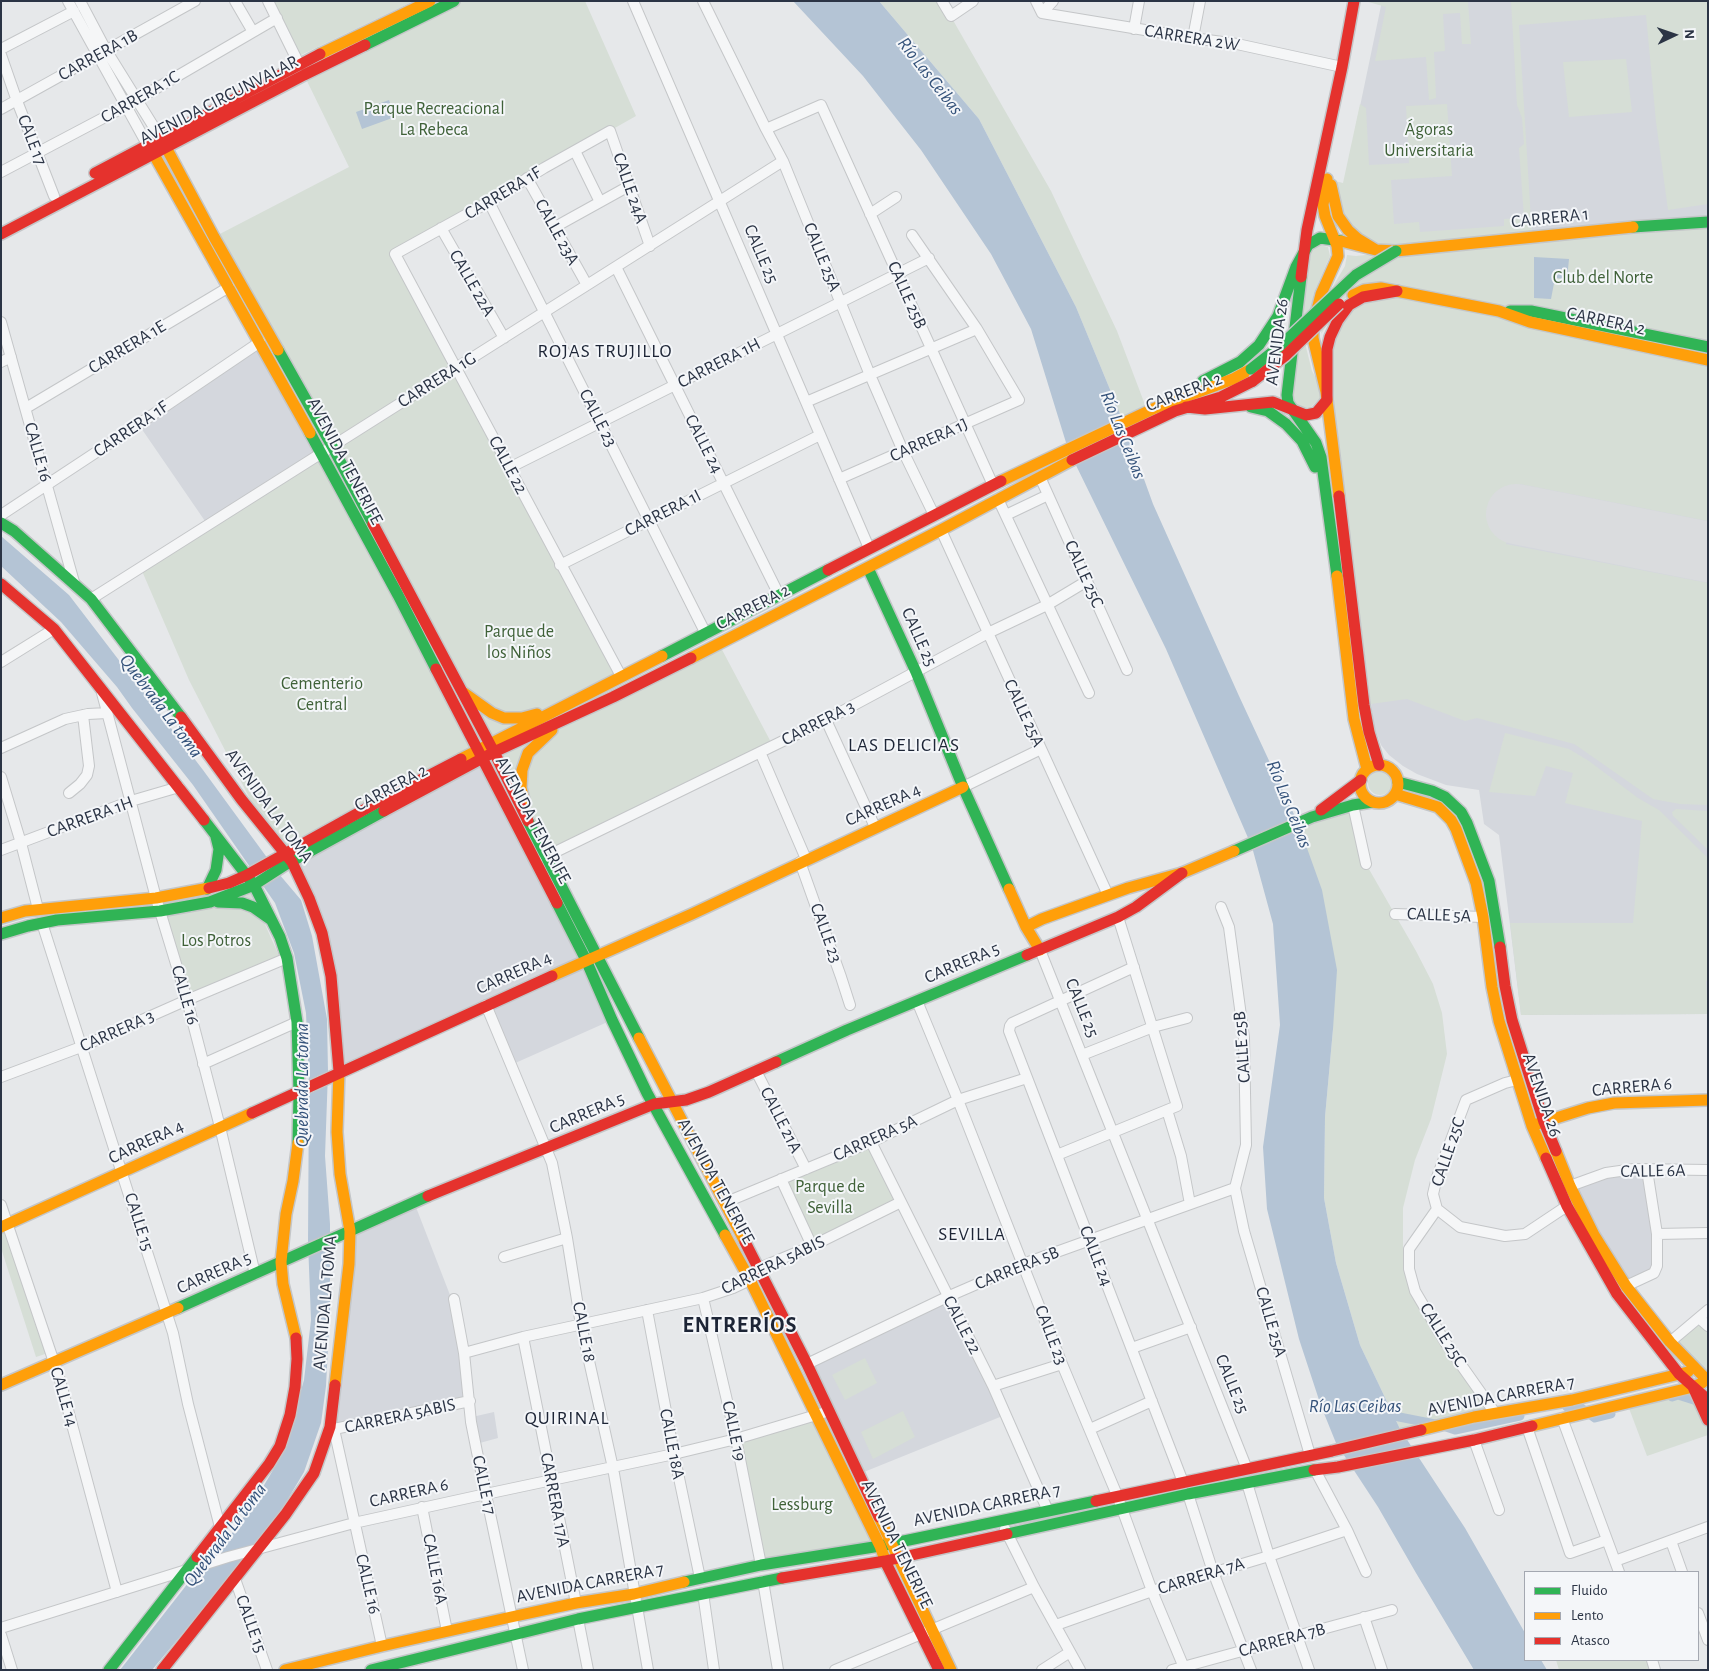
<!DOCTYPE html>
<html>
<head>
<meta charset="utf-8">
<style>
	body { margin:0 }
	#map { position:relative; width:1709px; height:1671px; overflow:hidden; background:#e6e8ea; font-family:"Alegreya Sans",sans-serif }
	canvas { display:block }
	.frame { position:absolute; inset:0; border:2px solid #2b3445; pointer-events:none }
	.legend { position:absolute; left:1524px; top:1571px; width:175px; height:90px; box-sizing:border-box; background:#f4f6f9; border:1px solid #a4a8b1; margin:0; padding:6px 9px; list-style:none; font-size:15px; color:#2b3445 }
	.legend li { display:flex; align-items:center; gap:10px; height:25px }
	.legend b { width:25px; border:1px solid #a4a8b1 }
	.north { position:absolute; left:1649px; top:10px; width:50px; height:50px; -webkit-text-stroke:4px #f4f6f9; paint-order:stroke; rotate:87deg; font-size:14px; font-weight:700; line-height:20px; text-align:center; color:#2b3445 }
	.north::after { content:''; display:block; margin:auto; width:18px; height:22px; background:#2b3445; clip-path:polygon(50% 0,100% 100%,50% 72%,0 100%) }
</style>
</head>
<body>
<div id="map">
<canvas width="1709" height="1671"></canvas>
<div class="frame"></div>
<ul class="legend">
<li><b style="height:6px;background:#30b455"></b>Fluido</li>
<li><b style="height:6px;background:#ff9f0a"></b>Lento</li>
<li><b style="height:6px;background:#e5322d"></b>Atasco</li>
</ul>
<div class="north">N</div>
</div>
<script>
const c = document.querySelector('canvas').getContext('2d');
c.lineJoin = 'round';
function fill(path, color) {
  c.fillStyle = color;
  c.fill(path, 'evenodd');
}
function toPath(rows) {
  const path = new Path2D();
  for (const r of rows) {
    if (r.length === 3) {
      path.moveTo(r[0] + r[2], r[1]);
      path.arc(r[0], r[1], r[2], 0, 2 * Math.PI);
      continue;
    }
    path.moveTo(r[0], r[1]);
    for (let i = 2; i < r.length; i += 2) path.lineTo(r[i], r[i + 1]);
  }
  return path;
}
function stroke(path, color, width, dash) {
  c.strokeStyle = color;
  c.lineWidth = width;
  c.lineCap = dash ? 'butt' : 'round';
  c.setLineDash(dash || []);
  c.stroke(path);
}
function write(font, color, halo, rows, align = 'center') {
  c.font = font + ' "Alegreya Sans",sans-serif';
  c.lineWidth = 4;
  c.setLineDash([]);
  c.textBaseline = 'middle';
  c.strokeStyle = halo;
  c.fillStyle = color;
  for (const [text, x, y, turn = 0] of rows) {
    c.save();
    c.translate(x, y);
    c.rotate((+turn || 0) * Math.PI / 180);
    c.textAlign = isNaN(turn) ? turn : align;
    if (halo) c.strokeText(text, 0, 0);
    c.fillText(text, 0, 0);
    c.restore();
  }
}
fill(toPath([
	[1382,1,1708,1,1708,221,1532,236,1531,227,1393,239,1344,183],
	[260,343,320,453,207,524,139,425],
	[1708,366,1708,1014,1521,1015,1499,835,1484,824,1479,790,1446,785,1417,774,1403,766,1389,755,1381,745,1374,726,1342,478],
	[482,759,586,960,339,1072,331,977,290,865],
	[586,966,612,1020,513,1064,489,1008],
	[1647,1170,1657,1266,1626,1286,1570,1186,1588,1179],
	[414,1202,450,1295,468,1400,334,1429,350,1231],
	[947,1297,1005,1415,859,1474,807,1364],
	[494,1412,498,1438,476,1444,472,1417]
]), '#d4d7dd');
fill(toPath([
	[271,1,414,1,299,56],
	[456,1,585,1,636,116,390,255,621,676,490,745,214,237,349,167,305,77],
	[879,1,942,1,1051,191,1117,331,1147,410,1123,421,1076,307,979,119],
	[1365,1,1468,1,1471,44,1462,44,1460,13,1443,14,1445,51,1434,52,1436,98,1429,100,1426,57,1375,61,1386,7],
	[1511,1,1708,1,1708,204,1668,210,1656,122,1646,15,1519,25,1532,236,1708,221,1708,521,1520,484,1506,544,1708,583,1708,805,1680,804,1653,799,1580,748,1574,744,1477,718,1465,721,1407,699,1371,704,1327,349,1360,289,1344,299,1321,334,1324,313,1332,288,1345,266,1347,255,1356,256,1394,252,1349,229,1327,179,1343,183,1360,104,1366,108,1369,165,1409,163,1406,106,1447,104,1452,176,1391,180,1394,224,1419,222,1420,232,1504,226,1504,219,1524,218,1519,148,1524,144,1522,118,1517,105],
	[1626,59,1632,112,1569,117,1563,62],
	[1320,245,1328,247,1330,256,1314,293,1305,334,1306,347,1312,371,1318,382,1320,398,1310,408,1296,406,1292,394,1311,252],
	[320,453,478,750,285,853,250,799,189,680,142,571],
	[719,644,773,746,545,857,494,752],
	[1505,733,1569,749,1589,761,1638,798,1659,810,1708,858,1708,981,1706,981,1708,1014,1521,1015,1510,923,1633,923,1642,821,1565,803,1573,773,1546,766,1535,796,1489,792],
	[1380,783,12],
	[1353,805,1366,864,1416,951,1433,984,1442,1013,1447,1054,1431,1119,1415,1160,1403,1208,1403,1256,1408,1281,1439,1343,1485,1408,1400,1429,1360,1345,1336,1263,1324,1198,1325,1117,1333,1029,1298,823],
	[1676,809,1708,811,1708,850,1673,816,1672,812],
	[249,889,281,960,187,1000,160,911],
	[871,1142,901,1202,812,1246,781,1179],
	[1,1205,51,1352,36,1357,1,1248],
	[1699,1318,1708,1326,1708,1381,1670,1342],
	[865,1358,877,1383,845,1400,832,1375],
	[1693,1387,1708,1417,1708,1435,1647,1456,1627,1403],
	[903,1411,915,1437,873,1459,861,1432],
	[816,1415,880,1546,761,1565,736,1439],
	[1556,1660,1652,1660,1655,1670,1559,1670]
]), '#d6ded6');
fill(toPath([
	[793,1,879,1,979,119,1076,307,1123,421,1153,504,1239,696,1298,823,1322,890,1337,970,1333,1029,1325,1117,1324,1198,1336,1263,1360,1345,1400,1429,1465,1528,1525,1633,1525,1660,1541,1660,1547,1670,1474,1670,1416,1573,1378,1507,1336,1443,1321,1406,1299,1339,1267,1209,1263,1147,1280,1025,1273,924,1252,847,1166,649,1068,449,1031,329,991,254,921,150,863,76],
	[389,100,395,117,362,129,356,112],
	[1534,257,1569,259,1567,279,1555,278,1551,299,1534,298],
	[1,536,69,595,203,770,279,874,301,900,312,936,327,1019,328,1072,325,1156,330,1224,330,1308,326,1386,321,1423,304,1472,279,1514,233,1573,152,1670,120,1670,192,1578,225,1543,253,1504,283,1453,304,1380,311,1320,308,1242,309,1083,306,1013,294,953,275,903,193,785,132,708,117,687,61,622,1,566]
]), '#b4c4d5');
stroke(toPath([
	[1672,1397,1678,1395,1700,1402],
	[1567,1407,1577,1405,1595,1418,1611,1414],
	[1384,1414,1440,1425,1455,1430,1520,1416]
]), '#b4c4d5', 9);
stroke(toPath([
	[1516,514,1708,552]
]), '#dadcde', 60);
const street = toPath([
	[68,1,147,144],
	[80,1,106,50,160,137],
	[235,1,253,32],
	[268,1,299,64],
	[633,1,869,548],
	[703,1,766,129,783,161,870,375,903,451,934,515],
	[942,1,951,16,973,1],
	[1036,1,1042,13],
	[1042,13,1193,38,1237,44,1342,67],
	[1042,13,1053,1],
	[1134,29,1139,1],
	[1193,38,1200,1],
	[1,49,74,11],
	[1,55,17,101,54,196],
	[1,109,195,1],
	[766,129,821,105,993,485],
	[575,151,600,202],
	[1,172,126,106,277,18],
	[527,178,587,285],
	[489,202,706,634],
	[870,214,896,197],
	[555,227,629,186],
	[441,228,504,338],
	[616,267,779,595],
	[1,322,74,582],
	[1,362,11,357],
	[806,402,977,329],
	[26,408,229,287],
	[509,468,929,258],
	[1040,477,1127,670],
	[839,479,1019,400,977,329,912,235],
	[998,499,1089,693],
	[1,515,139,424,260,342],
	[1006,515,1048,495],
	[941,530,1108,895],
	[560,565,820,435],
	[91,599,783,161],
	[1,662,54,629],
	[621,676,395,254,489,202,544,168,610,131,650,246],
	[102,693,156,898,187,1000,220,1127,255,1274],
	[826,720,875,827],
	[1,748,65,719,88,714,107,713],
	[760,752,806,859],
	[1,777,21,843,38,909],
	[963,787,1041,749],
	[69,793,80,784,87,775,89,766,83,715],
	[1353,805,1366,864],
	[1,850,131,801,179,787],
	[545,857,826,720,988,633,1047,605,1087,581],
	[800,862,841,977,850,1005],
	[1221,907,1229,927,1244,1038,1246,1145,1235,1188,1244,1231,1310,1455],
	[1395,914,1483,917],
	[42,923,173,1333,188,1404,220,1527],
	[1040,950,1247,1469],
	[1134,967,1012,1023,1010,1026,1009,1031,1183,1482],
	[917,1001,958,1100,1062,1364,1117,1495,1152,1591,1185,1670],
	[486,1005,552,1163,567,1238,581,1325,613,1468,648,1670],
	[1082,1055,1153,1027,1187,1018],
	[203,1064,297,1022],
	[756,1071,806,1169],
	[1,1077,81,1047,187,1000,287,958],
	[1517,1080,1505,1083,1466,1100,1437,1177,1433,1194,1437,1209,1460,1227,1505,1236,1525,1234,1567,1206],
	[1167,1110,1181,1156,1190,1204],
	[871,1142,993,1386,1048,1511],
	[1057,1155,1177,1106,1118,917],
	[781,1179,812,1246],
	[1570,1186,1606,1173,1634,1169,1708,1170],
	[724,1203,871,1142,958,1100,1027,1078],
	[1,1205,60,1380,117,1592],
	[1437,1209,1409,1249,1409,1269,1415,1291,1445,1342,1495,1413],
	[1657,1234,1708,1233],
	[504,1257,567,1238],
	[1626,1286,1654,1273,1657,1266,1657,1234,1647,1170],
	[703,1298,736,1439,761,1565],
	[454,1299,464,1353,471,1422,477,1452,523,1670],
	[647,1310,674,1454,700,1578],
	[1699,1318,1708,1326],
	[523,1337,576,1603],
	[1670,1342,1708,1310],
	[1132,1348,1191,1327],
	[464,1353,523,1337,703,1298,733,1288,750,1280,759,1268,812,1246,901,1202],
	[807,1364,947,1297,1023,1264,1235,1188],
	[993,1386,1062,1364],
	[1562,1418,1619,1572],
	[330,1427,334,1429,470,1401],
	[1527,1427,1570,1553,1607,1540],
	[334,1429,382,1646],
	[1090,1429,1152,1401],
	[1474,1440,1499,1510],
	[1315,1470,1347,1530,1366,1572],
	[1247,1483,1269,1556,1309,1670],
	[1188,1494,1213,1572,1251,1670],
	[422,1507,447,1631],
	[1005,1529,1034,1587,1080,1670],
	[1671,1541,1682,1572],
	[1615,1561,1708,1527],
	[235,1579,267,1670],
	[763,1581,778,1670],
	[703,1593,714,1670],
	[1698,1613,1708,1640],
	[1364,1617,1382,1670],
	[578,1619,588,1670],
	[1056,1625,1152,1591,1269,1556,1347,1530],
	[1,1628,228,1557,354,1523,486,1494,674,1454,736,1439,823,1413],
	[1,1635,12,1670],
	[1652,1660,1655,1670],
	[835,1670,1034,1587],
	[1042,1670,1070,1652],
	[1172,1670,1392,1610]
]);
const fast = toPath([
	[365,45,454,1],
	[1633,227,1708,222],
	[1301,277,1287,395,1288,403,1316,443,1321,457,1337,576],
	[1510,311,1531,311,1708,347],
	[278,350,332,446,373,524],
	[1203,381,1240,362,1259,345,1278,316,1296,267,1308,245,1320,238,1341,241],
	[1251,407,1268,411,1286,424,1302,441,1315,467],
	[310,433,398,595,436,669],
	[1,523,14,531,91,599,181,717],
	[868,568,916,672,963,787,1009,889],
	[662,656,828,570],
	[1398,782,1432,791,1445,797,1461,812,1467,823,1489,881,1500,947],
	[204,820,254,885,280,937,287,958,297,1022,299,1092,298,1143],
	[528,821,639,1038],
	[1234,851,1312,817,1353,805,1372,802],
	[207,889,216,870,219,849,216,837],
	[218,902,242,903,253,907,270,919],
	[557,903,586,960,612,1020,647,1093,725,1235],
	[1,934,28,926,57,920,160,911,210,902,254,885,285,865,384,811],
	[776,1062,847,1030,1027,955],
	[178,1308,428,1196],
	[1007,1534,1188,1494,1314,1470],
	[684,1582,761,1565,880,1546,1096,1501],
	[109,1670,197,1557],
	[371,1670,578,1619,782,1578]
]);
const slow = toPath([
	[320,54,430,1],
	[161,138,214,237,278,350],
	[148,144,310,433],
	[1327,179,1323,205,1325,216,1337,246,1338,256,1321,294,1313,325,1313,338,1326,392,1339,496],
	[1331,185,1338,216,1348,230,1358,239,1376,250],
	[1341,241,1376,250,1396,251,1633,227],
	[1353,295,1364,290,1381,288,1499,311,1530,322,1708,360],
	[1001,481,1155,408,1233,379,1251,369],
	[1337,576,1354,719,1367,769],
	[691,658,941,530,1072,460],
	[464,693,492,713,504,718,522,718,537,714],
	[461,759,662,656],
	[1379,784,19],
	[1395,794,1438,807,1451,820,1456,829,1476,883,1483,917,1492,987,1499,1021,1532,1126,1546,1158],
	[525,804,521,788,522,770,528,753,552,730],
	[1009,889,1026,927,1040,950],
	[1,918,25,911,156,898,209,888],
	[1026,927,1042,919,1128,888,1182,873,1234,851],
	[552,976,692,914,963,787],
	[639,1038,745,1242],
	[1534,1125,1588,1108,1614,1103,1708,1100],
	[1556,1151,1570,1186,1594,1235,1626,1286,1670,1342,1708,1381],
	[1,1227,252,1113],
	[725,1235,750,1280,880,1546,887,1565],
	[296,1338,283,1284,281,1262,286,1214,293,1181,298,1143],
	[1,1385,178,1308],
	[335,1385,349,1264,350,1231,340,1174,337,1132,339,1071],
	[1532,1426,1693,1387,1702,1383],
	[1421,1430,1474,1417,1572,1400,1688,1372],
	[879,1517,951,1670],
	[285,1670,382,1646,511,1617,576,1603,634,1594,684,1582]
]);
const jam = toPath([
	[95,173,320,54],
	[1,234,304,75,365,45],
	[1301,277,1307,230,1342,67,1354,1],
	[1186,407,1205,409,1273,402,1306,415,1316,413,1327,400,1327,349,1330,337,1338,320,1349,305,1363,297,1397,291],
	[1072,460,1175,411,1221,397,1253,381],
	[1339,496,1364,705,1369,732,1379,765],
	[373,524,494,752,528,821],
	[828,570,1001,481],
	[1,584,54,629,204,820],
	[436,669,557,903],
	[181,717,241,799,292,862,309,898,322,933,331,976,339,1071],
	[1321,810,1361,780],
	[384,811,494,752,613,697,691,658],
	[209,888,229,883,247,875,378,802,461,759],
	[1500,947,1505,986,1512,1020,1544,1122,1556,1151],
	[1027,955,1118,917,1136,907,1182,873],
	[252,1113,552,976],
	[1546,1158,1567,1206,1617,1294,1679,1374,1708,1400],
	[428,1196,654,1104,686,1100,709,1092,776,1062],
	[745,1242,807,1364,879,1517],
	[1693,1387,1708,1420],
	[1314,1470,1338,1467,1474,1440,1532,1426],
	[1096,1501,1332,1451,1421,1430],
	[197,1557,269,1464,280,1446,290,1415,295,1387,297,1359,296,1338],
	[887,1565,939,1670],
	[782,1578,885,1561,1007,1534],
	[162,1670,285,1515,314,1473,330,1427,335,1385]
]);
stroke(street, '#c4c6c8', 12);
stroke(fast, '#c4c6c8', 14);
stroke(slow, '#c4c6c8', 14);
stroke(jam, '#c4c6c8', 14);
stroke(street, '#f5f6f7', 10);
stroke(fast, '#30b455', 11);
stroke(slow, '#ff9f0a', 11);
stroke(jam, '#e5322d', 11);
const fastBridge = toPath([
	[1251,369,1279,347,1356,275,1396,251]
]);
const jamBridge = toPath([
	[1253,381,1285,356,1339,304]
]);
stroke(fastBridge, '#c4c6c8', 14, []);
stroke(jamBridge, '#c4c6c8', 14, []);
stroke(fastBridge, '#30b455', 11);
stroke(jamBridge, '#e5322d', 11);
write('18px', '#2b3445', '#f4f6f9', [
	["CARRERA 2W",1192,38,9],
	["CARRERA 1B",98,55,-29],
	["CARRERA 1C",140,97,-30],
	["AVENIDA CIRCUNVALAR",219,100,-27],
	["CALE 17",32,140,69],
	["CALLE 24A",630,188,71],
	["CARRERA 1F",503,193,-31],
	["CARRERA 1",1550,218,-6],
	["CALLE 23A",557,232,61],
	["CALLE 25",761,254,67],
	["CALLE 25A",822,257,68],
	["CALLE 22A",472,283,60],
	["CALLE 25B",907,295,66],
	["CARRERA 2",1606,321,12],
	["AVENIDA 26",1277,342,-83],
	["CARRERA 1E",127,347,-31],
	["CARRERA 1H",719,363,-27],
	["CARRERA 1G",437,380,-32],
	["CARRERA 2",1184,392,-21],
	["CALLE 23",598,418,63],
	["CARRERA 1F",131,429,-34],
	["CARRERA 1J",929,440,-24],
	["CALLE 24",704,444,63],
	["CALLE 16",38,452,74],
	["AVENIDA TENERIFE",345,461,62],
	["CALLE 22",508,465,62],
	["CARRERA 1I",663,513,-27],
	["CALLE 25C",1084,574,66],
	["CARRERA 2",753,607,-27],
	["CALLE 25",919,637,66],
	["CALLE 25A",1024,713,65],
	["CARRERA 3",818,723,-27],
	["CARRERA 2",391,788,-28],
	["CARRERA 4",883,805,-24],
	["AVENIDA LA TOMA",269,806,54],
	["CARRERA 1H",90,817,-20],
	["AVENIDA TENERIFE",533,820,62],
	["CALLE 5A",1439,915,2],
	["CALLE 23",826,933,70],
	["CARRERA 5",962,963,-23],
	["CARRERA 4",514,973,-24],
	["CALLE 16",185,995,74],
	["CALLE 25",1082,1008,68],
	["CARRERA 3",117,1031,-24],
	["CALLE 25B",1242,1047,-94],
	["CARRERA 6",1632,1087,-5],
	["AVENIDA 26",1542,1095,71],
	["CARRERA 5",587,1113,-23],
	["CALLE 21A",781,1120,63],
	["CARRERA 5A",875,1138,-24],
	["CARRERA 4",146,1142,-25],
	["CALLE 25C",1448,1152,-71],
	["CALLE 6A",1653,1171,-1],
	["AVENIDA TENERIFE",716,1181,61],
	["CALLE 15",139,1222,72],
	["CALLE 24",1096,1256,69],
	["CARRERA 5ABIS",773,1265,-26],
	["CARRERA 5B",1017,1268,-22],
	["CARRERA 5",214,1273,-24],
	["AVENIDA LA TOMA",325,1303,-85],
	["CALLE 25A",1271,1322,74],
	["CALLE 22",962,1325,63],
	["CALLE 18",584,1332,79],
	["CALLE 23",1051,1335,69],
	["CALLE 25C",1443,1335,58],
	["CALLE 25",1232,1384,68],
	["AVENIDA CARRERA 7",1501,1396,-11],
	["CALLE 14",64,1397,74],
	["CARRERA 5ABIS",400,1416,-12],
	["CALLE 19",734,1431,78],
	["CALLE 18A",672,1444,79],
	["CALLE 17",484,1485,78],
	["CARRERA 6",409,1493,-13],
	["CARRERA 17A",555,1500,79],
	["AVENIDA CARRERA 7",987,1505,-12],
	["AVENIDA TENERIFE",897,1544,64],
	["CALLE 16A",435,1569,79],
	["CARRERA 7A",1201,1576,-17],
	["AVENIDA CARRERA 7",590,1583,-11],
	["CALLE 16",368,1584,77],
	["CALLE 15",251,1624,70],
	["CARRERA 7B",1282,1640,-15]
]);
write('18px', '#3f6138', '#f4f6f9', [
	["Parque Recreacional",434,109],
	["La Rebeca",434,130],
	["Ágoras",1429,130],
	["Universitaria",1429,151],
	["Club del Norte",1603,278],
	["Parque de",519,632],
	["los Niños",519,653],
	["Cementerio",322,684],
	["Central",322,705],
	["Los Potros",216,941],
	["Parque de",830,1187],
	["Sevilla",830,1208],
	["Lessburg",802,1505]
]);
write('italic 19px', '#34527a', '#f4f6f9', [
	["Río Las Ceibas",930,76,52],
	["Río Las Ceibas",1123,435,68],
	["Quebrada La toma",161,706,53],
	["Río Las Ceibas",1289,804,68],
	["Quebrada La toma",302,1085,-90],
	["Río Las Ceibas",1355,1406],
	["Quebrada La toma",225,1535,-53]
]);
c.letterSpacing = '1px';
write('19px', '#1d2536', '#f4f6f9', [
	["ROJAS TRUJILLO",605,351],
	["LAS DELICIAS",904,745],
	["SEVILLA",972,1234],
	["QUIRINAL",567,1418]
]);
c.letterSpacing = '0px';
c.letterSpacing = '1px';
write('bold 22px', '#1d2536', '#f4f6f9', [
	["ENTRERÍOS",740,1325]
]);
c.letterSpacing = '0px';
</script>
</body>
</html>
